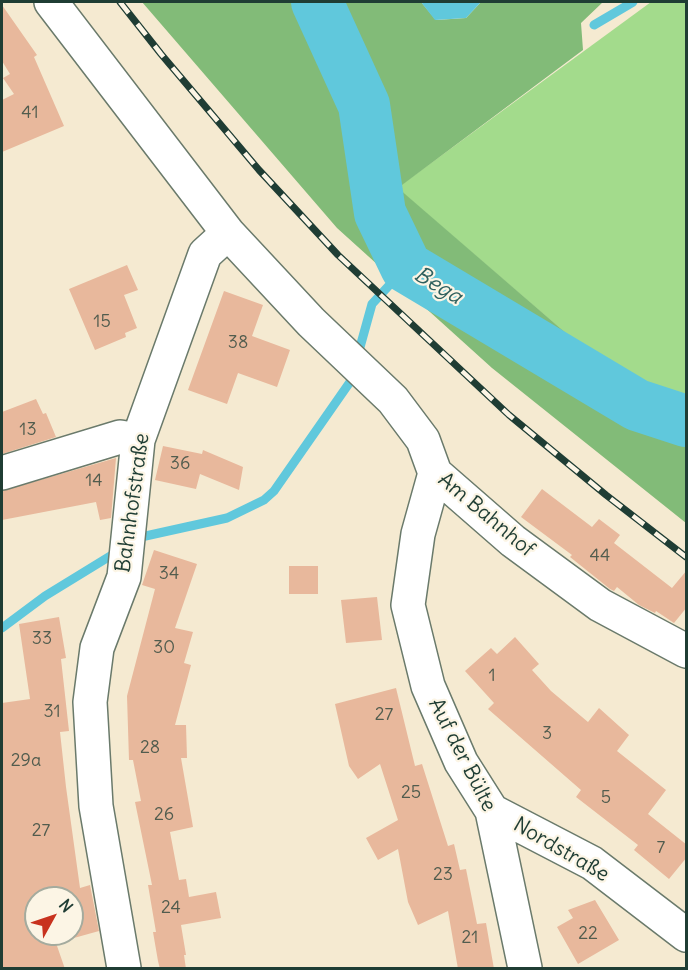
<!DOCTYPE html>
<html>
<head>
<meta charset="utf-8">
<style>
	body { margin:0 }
	#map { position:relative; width:688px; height:970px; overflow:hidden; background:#f5ead1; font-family:Delius,sans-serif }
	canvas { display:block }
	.frame { position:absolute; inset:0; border:3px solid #1f3d34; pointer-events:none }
	.north { position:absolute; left:24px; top:886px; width:60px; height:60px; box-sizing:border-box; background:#fcf5e5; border:2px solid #a4ab9e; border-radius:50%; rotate:50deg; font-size:16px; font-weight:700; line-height:24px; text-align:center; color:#1f3d34 }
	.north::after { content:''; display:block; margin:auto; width:21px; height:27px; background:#c8321e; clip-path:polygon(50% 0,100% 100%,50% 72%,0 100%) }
</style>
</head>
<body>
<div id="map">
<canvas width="688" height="970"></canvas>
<div class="frame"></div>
<div class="north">N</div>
</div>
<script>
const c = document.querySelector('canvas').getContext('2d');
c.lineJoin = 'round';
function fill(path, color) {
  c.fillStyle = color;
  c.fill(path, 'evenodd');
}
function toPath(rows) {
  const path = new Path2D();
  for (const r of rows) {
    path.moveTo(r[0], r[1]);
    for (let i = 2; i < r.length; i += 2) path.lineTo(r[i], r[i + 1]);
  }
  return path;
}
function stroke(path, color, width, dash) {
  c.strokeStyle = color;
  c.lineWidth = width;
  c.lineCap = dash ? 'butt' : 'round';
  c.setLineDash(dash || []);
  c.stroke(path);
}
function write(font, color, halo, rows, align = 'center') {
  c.font = font + ' Delius,sans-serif';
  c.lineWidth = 4.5;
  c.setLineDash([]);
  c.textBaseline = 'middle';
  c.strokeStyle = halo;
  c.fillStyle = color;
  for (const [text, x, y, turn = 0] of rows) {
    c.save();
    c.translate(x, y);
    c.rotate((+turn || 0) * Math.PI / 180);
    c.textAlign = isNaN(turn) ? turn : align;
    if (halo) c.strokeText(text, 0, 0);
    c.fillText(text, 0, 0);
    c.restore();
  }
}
fill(toPath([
	[651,2,686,2,686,413,648,404,397,188]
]), '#a3db8c');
fill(toPath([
	[142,2,421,2,436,20,466,18,481,2,603,2,581,23,583,50,398,188,648,404,686,413,686,523,492,368,337,228]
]), '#82bb78');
fill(toPath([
	[421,2,481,2,466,18,435,20]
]), '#60c8dc');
stroke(toPath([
	[594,25,633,2],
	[357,358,372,304,406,267],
	[134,541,141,537,227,518,264,500,274,491,350,382,353,371],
	[2,628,45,596,120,550]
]), '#60c8dc', 9);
stroke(toPath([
	[317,2,364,105,380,213,406,267,637,405,686,421]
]), '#60c8dc', 52);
fill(toPath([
	[2,5,37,55,34,57,64,126,2,152,2,100,14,94,3,78,10,74,2,61],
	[127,265,138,290,124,295,137,328,125,333,126,337,95,350,69,289],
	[224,291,263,305,252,336,290,350,277,387,238,373,227,404,188,390],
	[36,399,43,414,46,413,56,437,2,454,2,412],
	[163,446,202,454,203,450,243,467,239,490,200,474,196,489,155,480],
	[116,458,111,518,100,520,96,502,2,520,2,491],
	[542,489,592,527,599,519,620,535,614,543,672,588,687,570,687,607,674,623,656,611,655,613,639,605,617,587,614,591,610,589,570,557,572,555,521,517],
	[154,550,197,564,175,628,193,632,184,663,191,665,175,725,186,725,187,758,181,758,193,827,170,832,179,880,186,879,189,897,216,892,221,918,181,925,186,955,184,955,186,969,160,969,158,961,153,932,156,932,148,885,152,885,135,802,141,801,133,760,129,760,127,696,155,589,142,585],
	[289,566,318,566,318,594,289,594],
	[377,597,382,640,346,643,341,600],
	[59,617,66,658,61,659,69,731,60,732,66,787,80,888,90,885,99,931,56,943,65,969,2,969,2,703,30,699,19,624],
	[36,898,72,898,72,934,36,934],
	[515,637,539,664,532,670,551,691,588,722,599,708,629,735,617,751,666,790,648,814,687,845,687,857,669,879,634,850,638,845,576,797,581,790,488,709,494,703,465,671,491,648,497,654],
	[396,688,415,766,422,764,448,846,454,844,460,870,466,869,477,924,486,923,494,969,458,969,448,911,418,925,408,902,398,849,378,860,366,838,398,820,380,764,358,779,349,766,335,704],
	[595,900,619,940,578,964,557,927,573,918,568,910]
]), '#e8b89c');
const street = toPath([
	[51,2,228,233,311,322,393,400,423,440,435,473,513,541,600,605,686,651],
	[2,473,120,437,138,440],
	[435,473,418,534,408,605,428,686,461,762,492,811,525,968],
	[492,811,592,863,686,935],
	[124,968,96,806,90,702,97,648,124,577,138,440,205,254,228,233]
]);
stroke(street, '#6a7a6b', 36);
stroke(street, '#fff', 33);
const rail = toPath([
	[120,2,161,54,259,170,338,255,509,415,606,495,686,557]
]);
stroke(rail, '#1f3d34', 7);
stroke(rail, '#fcf5e5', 4.5, [14]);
write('18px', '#515c4e', null, [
	["41",30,113],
	["15",102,322],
	["38",238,343],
	["13",28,430],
	["36",180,464],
	["14",94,481],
	["44",600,556],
	["34",169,574],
	["33",42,639],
	["30",164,648],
	["1",492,676],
	["31",52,712],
	["27",384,715],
	["3",547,734],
	["28",150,748],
	["29a",26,761],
	["25",411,793],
	["5",606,798],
	["26",164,815],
	["27",41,831],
	["7",661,848],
	["23",443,875],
	["24",171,908],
	["22",588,934],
	["21",470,938]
]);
write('21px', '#1f3d34', '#fcf5e5', [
	["Bahnhofstraße",133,503,-82],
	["Am Bahnhof",486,515,40],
	["Auf der Bülte",462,755,63],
	["Nordstraße",561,850,30]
]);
write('italic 22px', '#2f605e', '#fcf5e5', [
	["Bega",438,286,31]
]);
</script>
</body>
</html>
